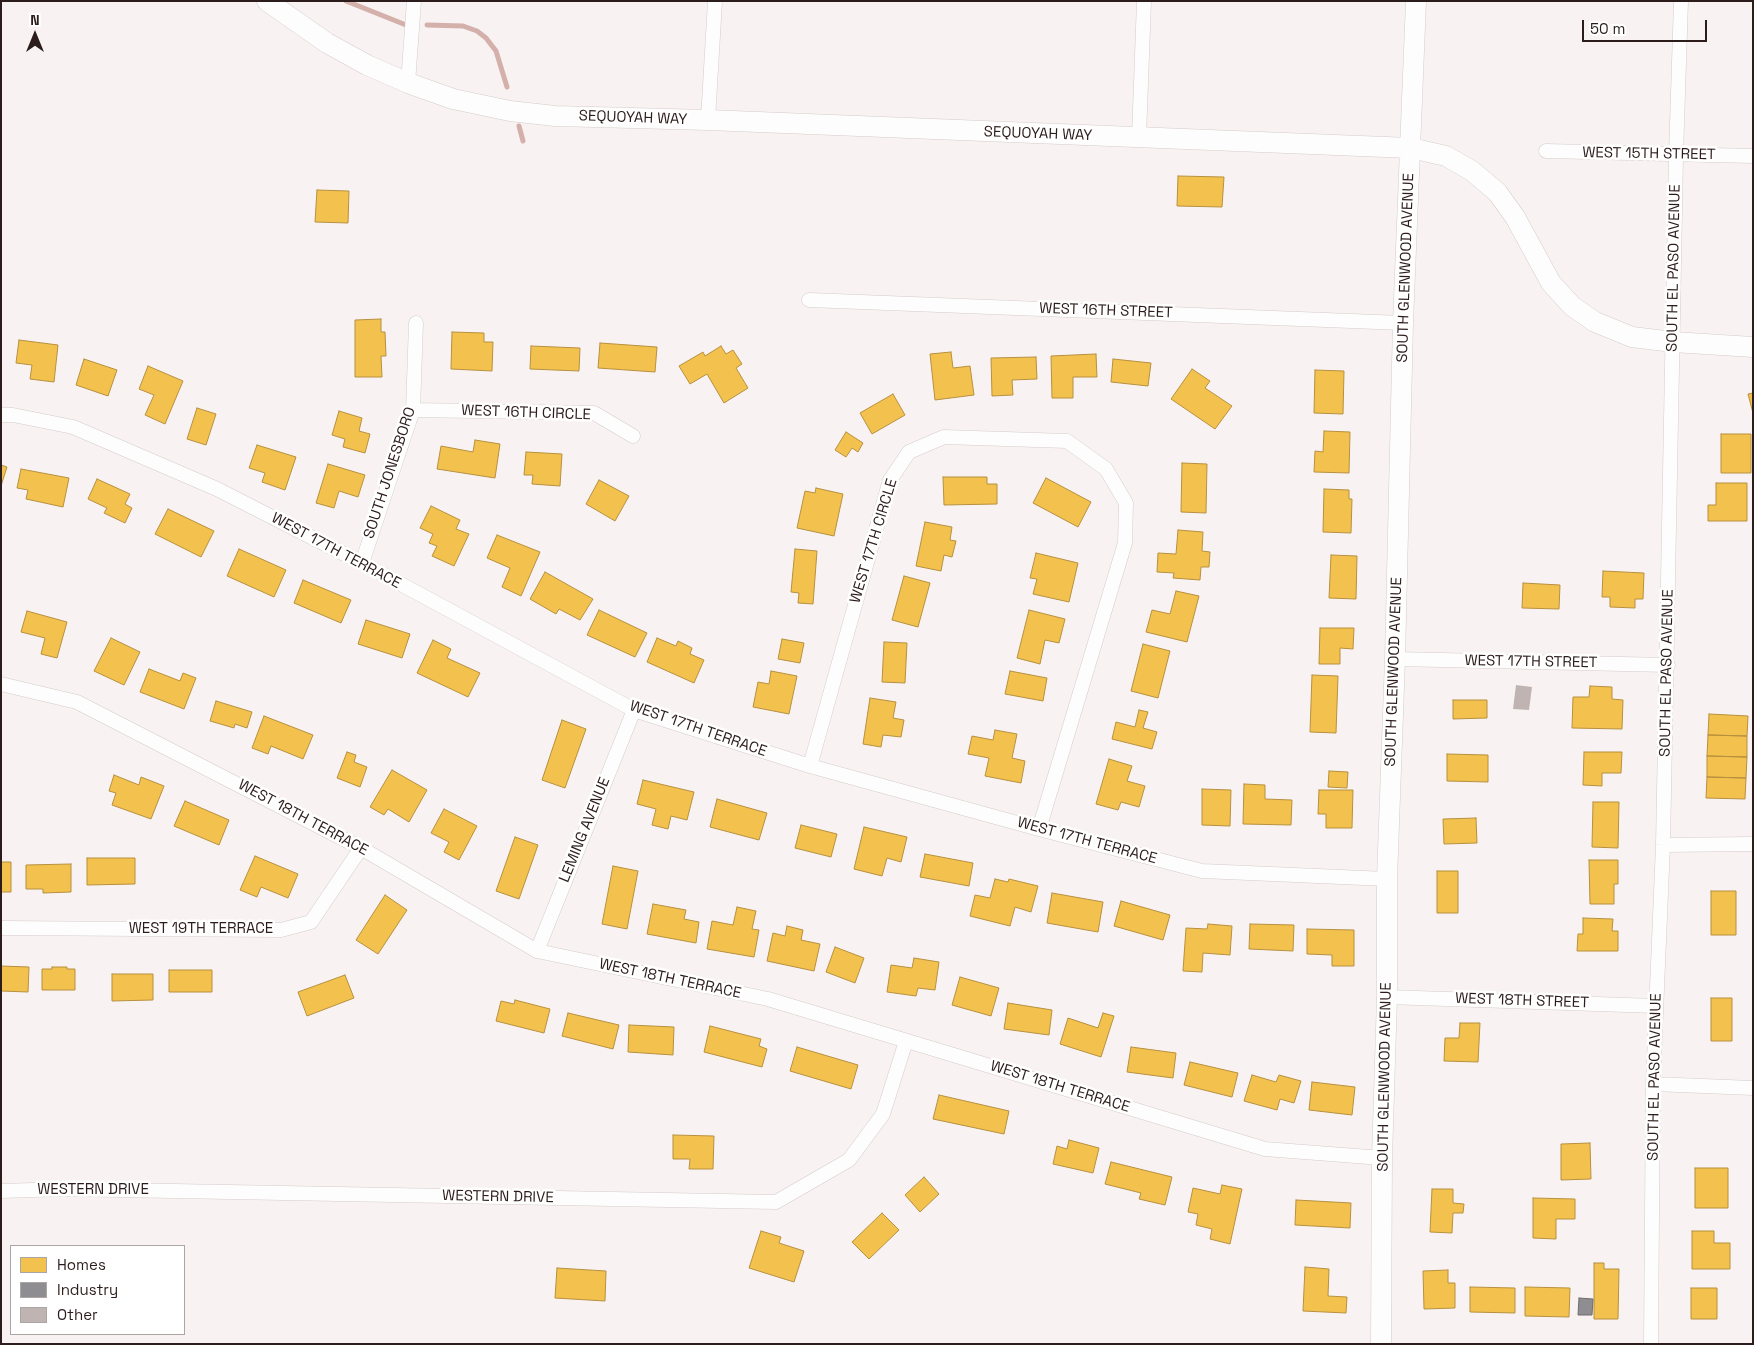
<!DOCTYPE html>
<html>
<head>
<meta charset="utf-8">
<style>
	body { margin:0 }
	#map { position:relative; width:1754px; height:1345px; overflow:hidden; background:#f8f3f2; font-family:"Space Grotesk",sans-serif }
	canvas { display:block }
	.frame { position:absolute; inset:0; border:2px solid #2c1d1c; pointer-events:none }
	.legend { position:absolute; left:10px; top:1245px; width:175px; height:90px; box-sizing:border-box; background:#fff; border:1px solid #aba5a4; margin:0; padding:6px 9px; list-style:none; font-size:15px; color:#2c1d1c }
	.legend li { display:flex; align-items:center; gap:10px; height:25px }
	.legend b { width:25px; border:1px solid #aba5a4 }
	.north { position:absolute; left:10px; top:10px; width:50px; height:50px; -webkit-text-stroke:4px #fff; paint-order:stroke; rotate:0deg; font-size:14px; font-weight:700; line-height:20px; text-align:center; color:#2c1d1c }
	.north::after { content:''; display:block; margin:auto; width:18px; height:22px; background:#2c1d1c; clip-path:polygon(50% 0,100% 100%,50% 72%,0 100%) }
	.scale { position:absolute; left:1582px; top:20px; width:125px; height:22px; box-sizing:border-box; border:2px solid #2c1d1c; border-top:0; padding-left:6px; font-size:15px; line-height:18px; white-space:nowrap; color:#2c1d1c; -webkit-text-stroke:4px #fff; paint-order:stroke }
</style>
</head>
<body>
<div id="map">
<canvas width="1754" height="1345"></canvas>
<div class="frame"></div>
<ul class="legend">
<li><b style="height:14px;background:#f2c14e"></b>Homes</li>
<li><b style="height:14px;background:#8d8d92"></b>Industry</li>
<li><b style="height:14px;background:#bfb4b2"></b>Other</li>
</ul>
<div class="north">N</div>
<div class="scale">50 m</div>
</div>
<script>
const c = document.querySelector('canvas').getContext('2d');
c.lineJoin = 'round';
function fill(path, color) {
  c.fillStyle = color;
  c.fill(path, 'evenodd');
}
function toPath(rows) {
  const path = new Path2D();
  for (const r of rows) {
    path.moveTo(r[0], r[1]);
    for (let i = 2; i < r.length; i += 2) path.lineTo(r[i], r[i + 1]);
  }
  return path;
}
function stroke(path, color, width, dash) {
  c.strokeStyle = color;
  c.lineWidth = width;
  c.lineCap = dash ? 'butt' : 'round';
  c.setLineDash(dash || []);
  c.stroke(path);
}
function write(font, color, halo, rows, align = 'center') {
  c.font = font + ' "Space Grotesk",sans-serif';
  c.lineWidth = 5;
  c.setLineDash([]);
  c.textBaseline = 'middle';
  c.strokeStyle = halo;
  c.fillStyle = color;
  for (const [text, x, y, turn = 0] of rows) {
    c.save();
    c.translate(x, y);
    c.rotate((+turn || 0) * Math.PI / 180);
    c.textAlign = isNaN(turn) ? turn : align;
    if (halo) c.strokeText(text, 0, 0);
    c.fillText(text, 0, 0);
    c.restore();
  }
}
const homes = toPath([
	[1178,176,1224,177,1222,207,1177,206,1178,176],
	[317,190,349,191,348,223,315,222,317,190],
	[381,319,381,332,385,332,386,356,381,356,382,377,355,377,355,320,381,319],
	[452,332,484,333,484,342,493,342,492,371,451,369,452,332],
	[19,340,58,345,54,382,30,379,32,365,16,363,19,340],
	[600,343,657,347,655,372,598,368,600,343],
	[531,346,580,348,579,371,530,369,531,346],
	[721,346,726,354,733,350,742,364,736,368,748,388,724,403,707,374,690,384,679,366,703,352,705,356,721,346],
	[951,352,953,368,970,366,974,395,935,400,930,354,951,352],
	[1096,354,1097,377,1073,377,1073,398,1052,398,1051,356,1096,354],
	[1036,357,1037,379,1012,380,1013,395,992,396,991,358,1036,357],
	[84,359,117,370,108,396,76,385,84,359],
	[1113,359,1151,363,1148,386,1111,382,1113,359],
	[148,366,183,381,165,424,145,415,154,395,139,389,148,366],
	[1192,369,1210,381,1205,388,1232,406,1215,429,1171,399,1192,369],
	[1315,370,1344,371,1343,414,1314,413,1315,370],
	[1753,393,1753,413,1748,394,1753,393],
	[893,394,905,415,872,434,860,413,893,394],
	[197,408,216,414,206,445,187,439,197,408],
	[339,411,362,418,359,431,370,434,365,453,343,447,345,439,332,435,339,411],
	[1324,431,1350,432,1349,473,1314,472,1315,451,1323,452,1324,431],
	[846,432,863,443,858,452,852,448,846,457,835,450,846,432],
	[1721,434,1751,434,1751,473,1721,473,1721,434],
	[475,440,500,444,495,478,437,469,441,446,473,452,475,440],
	[257,445,296,457,285,490,262,482,265,473,249,468,257,445],
	[526,452,562,454,560,486,532,484,533,475,524,475,526,452],
	[1182,463,1207,464,1206,513,1181,512,1182,463],
	[328,464,365,475,358,497,339,491,334,508,316,503,328,464],
	[1,465,7,467,1,486,1,465],
	[21,469,69,478,63,507,26,499,28,490,17,488,21,469],
	[943,477,987,477,987,484,997,484,997,504,944,505,943,477],
	[1046,478,1091,502,1078,527,1033,503,1046,478],
	[97,479,130,494,125,504,132,508,125,523,104,513,107,508,88,499,97,479],
	[599,480,629,496,615,521,586,504,599,480],
	[1716,483,1747,483,1747,521,1708,521,1708,505,1716,505,1716,483],
	[816,488,843,494,834,536,797,528,805,491,815,493,816,488],
	[1324,489,1349,490,1349,499,1352,499,1351,533,1323,532,1324,489],
	[431,506,460,520,456,529,469,534,454,566,432,556,437,546,429,543,433,534,420,528,431,506],
	[168,509,214,531,201,557,155,534,168,509],
	[925,522,952,527,950,540,956,541,952,557,944,555,941,571,916,566,925,522],
	[1178,530,1203,532,1202,551,1210,552,1209,567,1201,567,1200,580,1173,578,1174,573,1157,572,1158,553,1176,554,1178,530],
	[497,535,540,552,521,596,502,587,510,568,487,558,497,535],
	[239,549,286,570,274,597,227,576,239,549],
	[795,549,817,551,813,604,798,603,799,593,791,592,795,549],
	[1036,553,1078,563,1069,602,1033,594,1037,579,1030,578,1036,553],
	[1331,555,1357,556,1356,599,1329,598,1331,555],
	[1603,571,1644,573,1643,599,1635,599,1635,608,1610,607,1610,597,1602,597,1603,571],
	[545,572,593,599,580,620,559,609,556,614,530,599,545,572],
	[904,576,930,583,918,627,892,620,904,576],
	[303,580,351,600,341,623,294,603,303,580],
	[1523,583,1560,585,1559,609,1522,608,1523,583],
	[1176,591,1199,596,1187,642,1146,632,1152,610,1170,614,1176,591],
	[599,610,647,633,635,657,587,635,599,610],
	[1029,610,1065,619,1059,643,1045,640,1040,664,1017,658,1029,610],
	[27,611,67,622,57,658,41,654,45,638,21,632,27,611],
	[366,620,410,634,402,658,358,644,366,620],
	[1320,628,1354,628,1353,649,1340,648,1340,664,1319,664,1320,628],
	[111,638,140,652,124,685,94,671,111,638],
	[657,638,676,646,678,641,692,648,690,654,704,660,694,683,647,662,657,638],
	[782,639,804,643,800,663,778,659,782,639],
	[433,640,451,649,447,658,480,673,468,697,417,673,433,640],
	[884,642,907,643,905,683,882,682,884,642],
	[1143,644,1170,651,1158,698,1131,691,1143,644],
	[149,669,180,681,183,673,196,678,184,709,140,692,149,669],
	[771,671,797,676,789,714,753,707,758,682,769,684,771,671],
	[1010,671,1047,678,1043,701,1005,694,1010,671],
	[1312,675,1338,676,1336,733,1310,732,1312,675],
	[1590,686,1612,687,1612,699,1623,700,1622,729,1572,728,1573,697,1589,697,1590,686],
	[870,698,896,702,893,718,904,720,901,737,883,735,881,747,863,744,870,698],
	[1453,700,1487,700,1487,718,1453,719,1453,700],
	[216,701,252,712,247,728,235,724,234,728,210,721,216,701],
	[1139,710,1148,712,1143,728,1157,732,1152,749,1112,739,1116,722,1135,727,1139,710],
	[1709,714,1748,716,1747,736,1708,735,1709,714],
	[264,716,313,735,303,759,271,746,268,754,252,748,264,716],
	[562,720,586,729,565,788,542,780,562,720],
	[995,730,1017,734,1012,758,1025,761,1021,783,985,776,989,758,968,754,972,736,993,740,995,730],
	[1708,735,1747,736,1747,757,1707,756,1708,735],
	[347,752,356,755,354,762,367,767,360,787,337,778,347,752],
	[1584,752,1622,752,1621,773,1602,773,1602,786,1583,785,1584,752],
	[1447,754,1488,755,1488,782,1447,781,1447,754],
	[1707,756,1747,757,1746,778,1707,777,1707,756],
	[1109,759,1132,766,1127,781,1145,786,1139,807,1121,802,1118,810,1096,804,1109,759],
	[392,770,427,790,409,822,388,809,384,815,370,807,392,770],
	[1329,771,1348,772,1347,788,1328,787,1329,771],
	[114,775,139,785,141,777,164,786,151,819,112,805,116,793,109,791,114,775],
	[1707,777,1746,778,1745,799,1706,798,1707,777],
	[643,780,694,792,687,820,671,816,668,829,652,825,656,809,637,804,643,780],
	[1244,784,1265,785,1265,799,1292,800,1291,825,1243,824,1244,784],
	[1202,789,1231,790,1230,826,1202,825,1202,789],
	[1319,790,1353,790,1352,828,1326,828,1326,814,1318,814,1319,790],
	[717,799,767,813,759,840,710,827,717,799],
	[185,801,229,820,219,845,174,826,185,801],
	[1593,802,1619,802,1618,848,1592,847,1593,802],
	[444,809,477,826,459,860,444,852,449,842,431,833,444,809],
	[1476,818,1477,843,1444,844,1443,819,1476,818],
	[801,825,837,834,831,857,795,848,801,825],
	[864,827,907,837,901,862,887,858,882,876,854,869,864,827],
	[515,837,538,845,519,899,496,891,515,837],
	[925,854,973,863,969,886,920,877,925,854],
	[255,856,298,874,288,898,261,887,257,897,240,890,255,856],
	[87,858,135,858,135,884,87,885,87,858],
	[1589,860,1618,860,1618,884,1614,884,1614,904,1590,904,1589,860],
	[1,862,11,862,11,892,1,892,1,862],
	[71,864,71,892,43,893,43,889,26,889,26,865,71,864],
	[613,866,638,871,627,929,602,924,613,866],
	[1437,871,1458,871,1458,913,1437,913,1437,871],
	[995,879,1008,882,1009,879,1038,886,1031,912,1015,907,1010,926,970,916,975,895,990,898,995,879],
	[1711,891,1736,891,1736,935,1711,935,1711,891],
	[1052,893,1103,902,1098,932,1047,923,1052,893],
	[385,895,407,910,378,954,356,940,385,895],
	[1121,901,1170,915,1163,940,1114,926,1121,901],
	[653,904,686,910,684,919,699,922,696,943,647,934,653,904],
	[737,907,756,911,752,929,759,930,754,957,707,949,712,921,733,925,737,907],
	[1583,918,1613,919,1612,931,1618,931,1618,951,1577,951,1578,934,1583,934,1583,918],
	[1208,924,1232,926,1230,955,1203,953,1202,972,1183,971,1186,928,1207,929,1208,924],
	[1250,924,1294,925,1293,951,1249,949,1250,924],
	[787,926,803,930,801,940,820,944,814,971,767,961,773,933,785,936,787,926],
	[1307,929,1354,930,1354,966,1332,966,1332,955,1307,954,1307,929],
	[835,947,864,958,855,983,826,972,835,947],
	[914,958,939,962,935,990,918,988,916,996,887,992,891,965,912,968,914,958],
	[1,966,29,967,28,992,1,991,1,966],
	[52,967,67,967,67,969,75,969,75,990,42,990,42,969,52,969,52,967],
	[169,970,212,970,212,992,169,992,169,970],
	[112,974,153,974,153,1000,112,1001,112,974],
	[345,975,354,998,307,1016,298,992,345,975],
	[960,977,999,988,991,1016,952,1005,960,977],
	[1711,998,1732,998,1732,1041,1711,1041,1711,998],
	[515,1000,550,1009,544,1033,496,1021,501,1001,514,1004,515,1000],
	[1008,1003,1052,1010,1049,1035,1004,1029,1008,1003],
	[568,1013,619,1025,613,1049,562,1036,568,1013],
	[1103,1013,1114,1016,1101,1057,1060,1044,1068,1018,1098,1028,1103,1013],
	[1460,1023,1480,1023,1478,1062,1444,1061,1445,1038,1459,1038,1460,1023],
	[629,1025,674,1027,673,1055,628,1052,629,1025],
	[710,1026,761,1039,759,1046,767,1049,762,1067,704,1052,710,1026],
	[797,1047,858,1065,851,1089,790,1071,797,1047],
	[1131,1047,1176,1053,1173,1078,1127,1072,1131,1047],
	[1190,1062,1238,1073,1232,1097,1184,1085,1190,1062],
	[1252,1075,1276,1082,1279,1075,1301,1081,1294,1103,1280,1099,1277,1110,1244,1101,1252,1075],
	[1312,1082,1355,1087,1352,1115,1309,1110,1312,1082],
	[939,1095,1009,1111,1004,1134,933,1119,939,1095],
	[673,1135,714,1136,713,1169,689,1169,690,1159,673,1159,673,1135],
	[1069,1140,1099,1148,1093,1173,1053,1164,1057,1146,1067,1149,1069,1140],
	[1590,1143,1591,1179,1561,1180,1561,1144,1590,1143],
	[1111,1162,1172,1177,1165,1205,1139,1199,1141,1193,1105,1184,1111,1162],
	[1695,1168,1728,1168,1728,1208,1695,1208,1695,1168],
	[924,1177,939,1194,920,1212,905,1195,924,1177],
	[1222,1185,1242,1189,1230,1244,1210,1239,1212,1229,1196,1225,1198,1214,1188,1212,1193,1188,1220,1194,1222,1185],
	[1432,1189,1453,1189,1453,1203,1464,1204,1463,1213,1453,1213,1452,1233,1430,1232,1432,1189],
	[1533,1198,1575,1199,1575,1219,1556,1219,1556,1239,1533,1238,1533,1198],
	[1296,1200,1351,1203,1350,1228,1295,1225,1296,1200],
	[882,1213,899,1230,869,1259,852,1242,882,1213],
	[761,1231,781,1237,779,1243,804,1251,794,1282,749,1268,761,1231],
	[1692,1231,1714,1231,1714,1243,1730,1243,1730,1269,1692,1269,1692,1231],
	[1594,1263,1604,1263,1604,1269,1619,1269,1618,1319,1594,1319,1594,1263],
	[1305,1267,1329,1269,1328,1296,1347,1297,1346,1313,1303,1311,1305,1267],
	[557,1268,606,1271,605,1301,555,1298,557,1268],
	[1448,1270,1448,1283,1455,1283,1455,1308,1424,1309,1423,1271,1448,1270],
	[1470,1287,1515,1288,1515,1313,1470,1312,1470,1287],
	[1525,1287,1570,1288,1569,1317,1525,1316,1525,1287],
	[1691,1288,1717,1288,1717,1319,1691,1319,1691,1288]
]);
fill(homes, '#f2c14e');
stroke(homes, '#b7903f', 1);
const industry = toPath([
	[1579,1298,1593,1299,1592,1315,1578,1315,1579,1298]
]);
fill(industry, '#8d8d92');
stroke(industry, '#706b6f', 1);
stroke(toPath([
	[346,1,406,25],
	[427,25,463,26,477,31,486,38,496,51,507,87],
	[519,126,523,141]
]), '#d4b0ab', 5);
fill(toPath([
	[1516,685,1532,687,1529,710,1513,709]
]), '#bfb4b2');
const street = toPath([
	[408,83,414,1],
	[708,120,715,1],
	[1139,137,1144,1],
	[1546,151,1753,156],
	[809,300,1403,323],
	[413,410,594,413,633,436],
	[1,415,13,415,73,427,217,489,362,563,634,710,810,766,1039,829,1202,871,1387,879],
	[362,563,413,410,416,323],
	[1395,659,1668,665],
	[1,684,77,702,361,848,537,951,768,999,1265,1149,1382,1158],
	[810,766,890,480,909,452,944,437,1067,441,1106,469,1126,503,1125,543,1039,829],
	[1663,845,1753,844],
	[1,928,281,930,311,922,361,848],
	[537,951,634,710],
	[1387,997,1656,1006],
	[1653,1084,1753,1088],
	[1,1191,64,1189,776,1202,849,1160,883,1114,906,1041],
	[1651,1344,1653,1084,1663,845,1676,155,1681,1]
]);
const secondary = toPath([
	[267,1,327,43,367,65,408,83,453,99,510,111,555,116,708,120,1411,148,1446,156,1472,171,1497,192,1515,217,1551,283,1572,306,1595,322,1632,337,1673,342,1753,347],
	[1381,1344,1382,1158,1387,997,1387,879,1395,659,1403,323,1416,1]
]);
stroke(street, '#d5cbca', 15);
stroke(secondary, '#d5cbca', 21);
stroke(street, '#fefdfd', 14);
stroke(secondary, '#fefdfd', 20);
write('15px', '#2c1d1c', '#fff', [
	["SEQUOYAH WAY",633,118,2],
	["SEQUOYAH WAY",1038,134,2],
	["WEST 15TH STREET",1649,154,1],
	["SOUTH GLENWOOD AVENUE",1406,268,-88],
	["SOUTH EL PASO AVENUE",1674,268,-89],
	["WEST 16TH STREET",1106,311,2],
	["WEST 16TH CIRCLE",526,413,2],
	["SOUTH JONESBORO",390,473,-72],
	["WEST 17TH CIRCLE",874,541,-73],
	["WEST 17TH TERRACE",336,551,28],
	["WEST 17TH STREET",1531,662,1],
	["SOUTH GLENWOOD AVENUE",1394,672,-88],
	["SOUTH EL PASO AVENUE",1667,673,-89],
	["WEST 17TH TERRACE",698,729,19],
	["WEST 18TH TERRACE",303,818,28],
	["LEMING AVENUE",585,830,-68],
	["WEST 17TH TERRACE",1087,841,15],
	["WEST 19TH TERRACE",201,929],
	["WEST 18TH TERRACE",670,979,12],
	["WEST 18TH STREET",1522,1001,2],
	["SOUTH GLENWOOD AVENUE",1385,1077,-89],
	["SOUTH EL PASO AVENUE",1655,1077,-89],
	["WEST 18TH TERRACE",1060,1087,17],
	["WESTERN DRIVE",93,1190],
	["WESTERN DRIVE",498,1197,1]
]);
</script>
</body>
</html>
